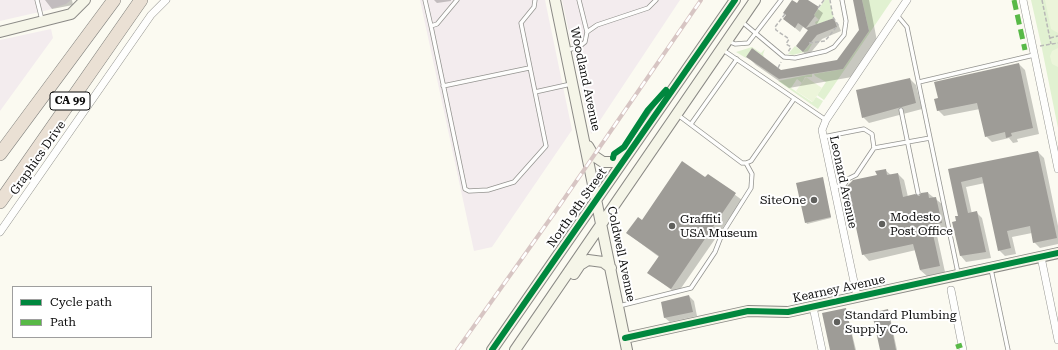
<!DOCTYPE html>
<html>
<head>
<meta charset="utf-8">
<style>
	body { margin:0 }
	#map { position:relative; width:1058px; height:350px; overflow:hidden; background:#fbfaf1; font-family:"Roboto Serif",serif }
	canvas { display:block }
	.legend { position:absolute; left:12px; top:286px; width:140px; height:52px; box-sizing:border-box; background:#fff; border:1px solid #9e9e9e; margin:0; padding:5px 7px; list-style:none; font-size:12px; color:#0d0d0d }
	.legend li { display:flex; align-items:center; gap:8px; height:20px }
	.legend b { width:20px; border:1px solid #9e9e9e }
</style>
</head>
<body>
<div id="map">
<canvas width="1058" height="350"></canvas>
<ul class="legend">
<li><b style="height:5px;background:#00873e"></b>Cycle path</li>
<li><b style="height:5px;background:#58b947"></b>Path</li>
</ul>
</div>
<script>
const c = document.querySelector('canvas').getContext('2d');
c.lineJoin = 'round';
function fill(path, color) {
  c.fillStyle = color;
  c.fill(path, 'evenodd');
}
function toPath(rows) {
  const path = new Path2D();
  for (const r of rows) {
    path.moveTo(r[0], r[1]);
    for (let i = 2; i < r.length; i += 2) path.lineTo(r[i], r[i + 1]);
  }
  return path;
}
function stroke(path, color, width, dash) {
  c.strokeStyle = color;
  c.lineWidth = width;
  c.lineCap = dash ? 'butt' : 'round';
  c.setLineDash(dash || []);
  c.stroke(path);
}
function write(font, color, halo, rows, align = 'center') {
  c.font = font + ' "Roboto Serif",serif';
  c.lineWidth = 4;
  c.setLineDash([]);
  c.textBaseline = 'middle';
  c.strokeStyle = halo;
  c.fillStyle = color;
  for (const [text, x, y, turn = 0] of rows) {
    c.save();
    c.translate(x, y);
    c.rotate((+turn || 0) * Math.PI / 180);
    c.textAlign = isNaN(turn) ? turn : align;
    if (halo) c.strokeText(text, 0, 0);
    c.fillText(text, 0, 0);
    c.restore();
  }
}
fill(toPath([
	[0,0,71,0,66,4,48,10,0,21],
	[420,0,545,0,572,130,492,247,474,251],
	[562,0,680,0,591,134],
	[51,29,53,38,0,111,0,40]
]), '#f3ecee');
fill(toPath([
	[825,0,829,0,834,18,816,25,815,22,819,20,814,15],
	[862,0,892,0,824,100,817,95,826,82,815,76,814,74,843,69,869,31],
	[1031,0,1058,0,1058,128,1041,44],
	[810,44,812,44,808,51,793,55,788,54,795,46,803,52],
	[752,47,761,53,765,49,763,54,764,57,752,48,746,58,736,52],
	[812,74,812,77,805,77,802,83,797,79,791,88,812,102,816,97,823,101,818,109,778,81]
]), '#e1f1d1');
fill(toPath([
	[1045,0,1058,0,1058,33,1051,29],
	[1058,48,1058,67,1052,64,1050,56,1052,51],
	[806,77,822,88,813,102,796,91]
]), '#ecf5da');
fill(toPath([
	[45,0,72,0,73,5,52,9],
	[434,0,451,0,451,1,437,3],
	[801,0,806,0,823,13,816,26,833,19,838,24,841,31,822,39,808,56,802,51,809,31,803,27,800,32,784,19],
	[854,0,869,0,877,41,852,77,789,88,756,65,747,56,781,71,838,61,860,30],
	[1019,64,1025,70,1039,134,1017,139,1018,142,1013,143,1009,138,992,142,986,136,980,109,944,116,938,110],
	[910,79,916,85,922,109,869,123,863,117],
	[1038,152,1044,158,1058,226,1058,244,1040,248,1034,242,1032,233,1012,237,1016,254,1005,256,999,250,985,183,966,187,972,214,977,213,982,218,991,258,966,262,961,256,954,222,957,222,959,216,949,170],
	[885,170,891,175,898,174,904,180,908,197,919,197,928,193,942,204,947,229,936,231,945,272,927,276,920,270,916,250,869,261,863,254,878,176],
	[708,175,742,200,677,294,649,273,659,257,627,233,706,179],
	[822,178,831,218,807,224,806,222],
	[689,296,694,301,697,316,670,322,665,318,662,302],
	[846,309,856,350,831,350],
	[887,310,889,312,897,350,881,350]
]), '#0003');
fill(toPath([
	[792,0,797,3,799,0,808,0,819,7,814,15,815,16,806,28,834,18,837,27,817,35,803,52,796,46,808,30,798,23,795,28,783,19,786,15,783,13],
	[853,0,862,0,869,31,843,69,779,79,746,57,752,48,781,70,837,60,859,30],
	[1019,63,1033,128,1011,133,1012,136,1006,138,1005,132,985,137,977,103,937,111,934,99,938,98,934,82],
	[910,78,916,103,862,118,856,90],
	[1038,151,1057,238,1033,243,1030,226,1007,231,1011,248,998,251,982,177,961,182,968,213,977,211,986,252,960,256,952,222,956,221,955,216,958,216,948,169],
	[682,161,705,177,708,174,736,193,671,289,647,273,659,256,626,233,638,217,642,220],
	[886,169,887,175,898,173,903,197,915,194,919,196,921,193,928,192,929,198,936,197,942,223,931,225,940,266,920,270,913,244,862,255,847,186,853,180,877,175,875,171],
	[823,177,831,217,805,223,796,183],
	[689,295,693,312,664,318,661,302],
	[846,308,855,350,830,350,822,313],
	[888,309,896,350,880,350,872,313]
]), '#9e9c97');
const lane = toPath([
	[37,0,42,20],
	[425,0,431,26,437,24,457,0],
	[579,0,587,32,597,25,648,8,656,0],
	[897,15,907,27,958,273],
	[741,21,784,57,795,58,826,51,834,47,844,35,846,21,842,0],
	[431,26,465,189,469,191,488,190,514,182,546,146,521,23,534,7,535,0],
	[728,41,735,44,748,43,781,0],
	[567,50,579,47,585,42,587,32],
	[723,50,826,120],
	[919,82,1034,55],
	[443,86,529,68],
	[535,92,571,84],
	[901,110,918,193],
	[678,115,742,163,746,163,751,161,794,99],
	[691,124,737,59],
	[823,137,864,129,872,134,874,148],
	[834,187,844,185,848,179,856,175,874,148,930,138],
	[991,269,1008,350],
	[619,306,691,288,715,252,722,234,751,188,752,174,746,163]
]);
const street = toPath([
	[1023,0,1058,169],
	[0,232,151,15,166,0],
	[1041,257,1058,340],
	[951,290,963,350],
	[857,296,822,130,826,120,907,0],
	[813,307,822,350]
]);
const secondary = toPath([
	[555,0,627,350],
	[0,32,71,14,85,0],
	[588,146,594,156,603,162,614,162,625,153],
	[574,274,580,265,588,260,603,262,611,268],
	[625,338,748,311,788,312,1058,253],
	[492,350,735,0],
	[515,350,755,0]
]);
const highway = toPath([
	[0,154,114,0],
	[0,202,141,0]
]);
stroke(lane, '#949490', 5);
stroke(street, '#949490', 8);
stroke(secondary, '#8b8a86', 12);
stroke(highway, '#81817d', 14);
stroke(toPath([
	[1042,0,1051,44],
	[818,8,824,0],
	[785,14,775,27,776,30,789,39,786,44,791,47,788,52],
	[1050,38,1058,36],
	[809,43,825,41,838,25,833,17,830,0],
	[1040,46,1058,43],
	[778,68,781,62]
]), '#b8b8b6', 1.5, [4, 2]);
stroke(lane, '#fefefd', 3.5);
stroke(street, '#fefefd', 7);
stroke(secondary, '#f5f5e8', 10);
stroke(highway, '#eae0d4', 13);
const rail = toPath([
	[457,350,555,212,701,0]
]);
stroke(rail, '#d7c5c3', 4);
stroke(rail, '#fff', 2.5, [8]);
stroke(toPath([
	[1014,0,1025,50],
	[956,347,962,345]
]), '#58b947', 5, [10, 5]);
stroke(toPath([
	[613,158,614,154,624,147,648,110,666,90],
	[625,338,748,311,788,312,1058,253],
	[492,350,735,0]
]), '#00873e', 6);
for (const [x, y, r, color] of [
	[814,200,4,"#60605d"],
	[882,224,4,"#60605d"],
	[672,226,4,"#60605d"],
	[837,322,4,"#60605d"]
]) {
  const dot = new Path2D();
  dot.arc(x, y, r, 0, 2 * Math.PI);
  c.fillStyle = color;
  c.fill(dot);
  stroke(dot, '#fff', 1.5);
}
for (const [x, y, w] of [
	[70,101,40]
]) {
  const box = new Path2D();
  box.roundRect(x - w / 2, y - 9, w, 18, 3);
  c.fillStyle = '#fff';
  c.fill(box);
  stroke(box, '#0d0d0d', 1);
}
write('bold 11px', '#0d0d0d', null, [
	["CA 99",70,101]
]);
write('12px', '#0d0d0d', '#fff', [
	["Woodland Avenue",585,79,78],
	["Graphics Drive",38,158,-55],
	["Leonard Avenue",843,182,78],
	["North 9th Street",577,208,-55],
	["Coldwell Avenue",621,254,78],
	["Kearney Avenue",839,289,-12]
]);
write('12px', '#0d0d0d', '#fff', [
	["SiteOne",806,200,"right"],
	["Modesto",890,217],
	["Post Office",890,231],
	["Graffiti",680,219],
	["USA Museum",680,233],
	["Standard Plumbing",845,315],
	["Supply Co.",845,329]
], 'left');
</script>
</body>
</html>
